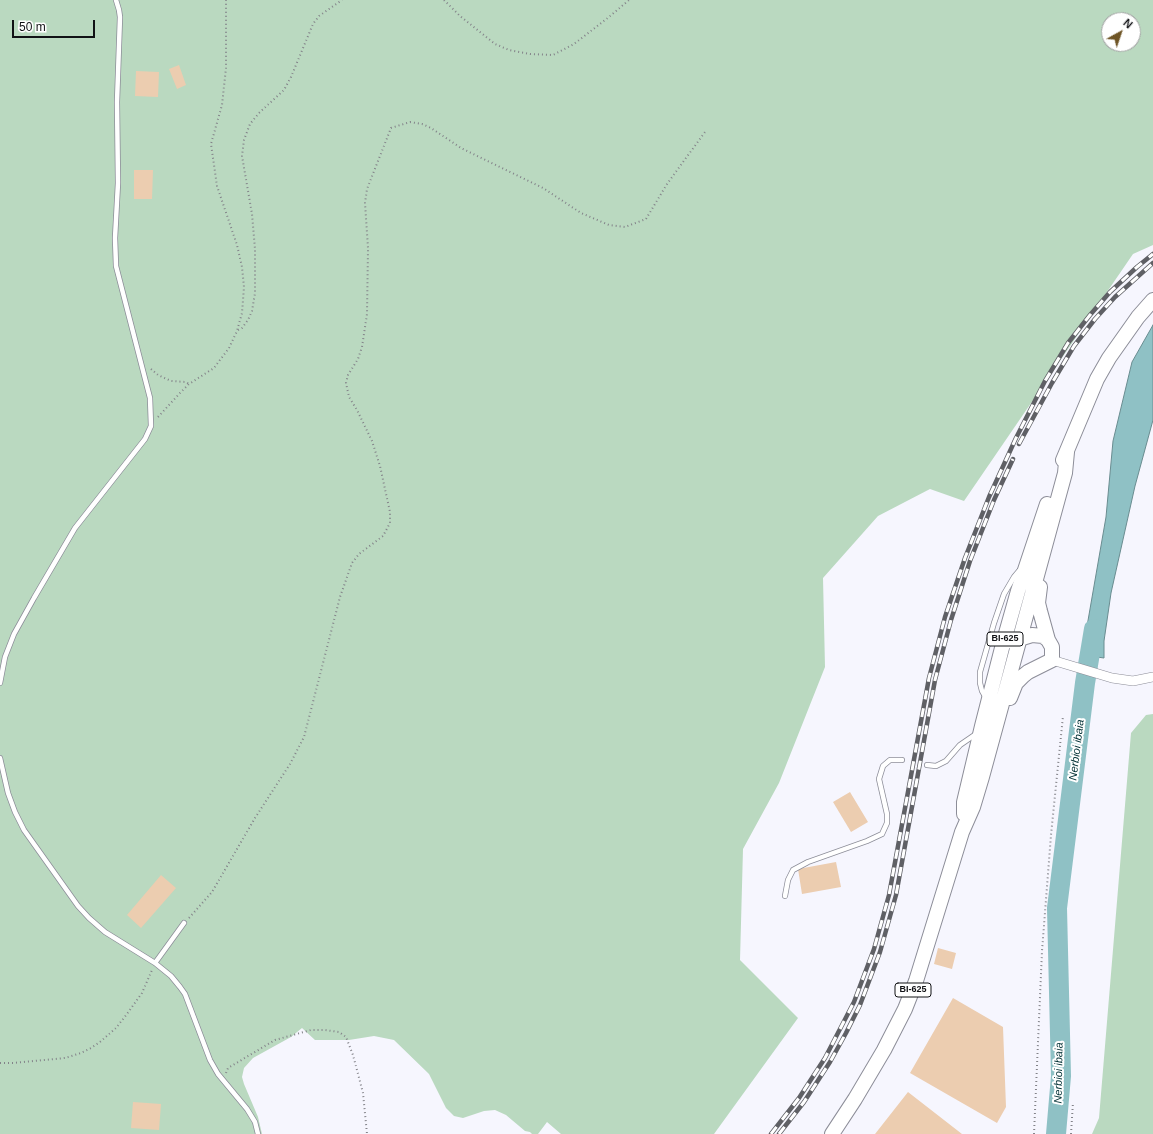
<!DOCTYPE html>
<html>
<head>
<meta charset="utf-8">
<style>
	body { margin:0 }
	#map { position:relative; width:1153px; height:1134px; overflow:hidden; background:#f6f6fe; font-family:Helvetica,sans-serif }
	canvas { display:block }
	.north { position:absolute; left:1101px; top:12px; width:40px; height:40px; box-sizing:border-box; background:#fff; border:1px solid #a0a0a1; border-radius:50%; rotate:40deg; font-size:11px; font-weight:700; line-height:16px; text-align:center; color:#111215 }
	.north::after { content:''; display:block; margin:auto; width:14px; height:18px; background:#6e5425; clip-path:polygon(50% 0,100% 100%,50% 72%,0 100%) }
	.scale { position:absolute; left:12px; top:20px; width:83px; height:18px; box-sizing:border-box; border:2px solid #111215; border-top:0; padding-left:5px; font-size:12px; line-height:14px; white-space:nowrap; color:#111215; -webkit-text-stroke:3px #fff; paint-order:stroke }
</style>
</head>
<body>
<div id="map">
<canvas width="1153" height="1134"></canvas>
<div class="north">N</div>
<div class="scale">50 m</div>
</div>
<script>
const c = document.querySelector('canvas').getContext('2d');
c.lineJoin = 'round';
function fill(path, color) {
  c.fillStyle = color;
  c.fill(path, 'evenodd');
}
function toPath(rows) {
  const path = new Path2D();
  for (const r of rows) {
    path.moveTo(r[0], r[1]);
    for (let i = 2; i < r.length; i += 2) path.lineTo(r[i], r[i + 1]);
  }
  return path;
}
function stroke(path, color, width, dash) {
  c.strokeStyle = color;
  c.lineWidth = width;
  c.lineCap = dash ? 'butt' : 'round';
  c.setLineDash(dash || []);
  c.stroke(path);
}
function write(font, color, halo, rows, align = 'center') {
  c.font = font + ' Helvetica,sans-serif';
  c.lineWidth = 4;
  c.setLineDash([]);
  c.textBaseline = 'middle';
  c.strokeStyle = halo;
  c.fillStyle = color;
  for (const [text, x, y, turn = 0] of rows) {
    c.save();
    c.translate(x, y);
    c.rotate((+turn || 0) * Math.PI / 180);
    c.textAlign = isNaN(turn) ? turn : align;
    if (halo) c.strokeText(text, 0, 0);
    c.fillText(text, 0, 0);
    c.restore();
  }
}
fill(toPath([
	[0,0,1153,0,1153,245,1133,254,964,501,930,489,878,516,823,578,825,667,779,783,743,849,740,960,798,1018,714,1134,561,1134,547,1122,538,1134,532,1134,530,1132,525,1131,506,1115,495,1110,484,1111,463,1118,454,1116,446,1108,429,1074,394,1040,374,1036,349,1040,315,1040,302,1028,291,1037,253,1058,244,1068,242,1077,244,1084,258,1117,262,1134,0,1134],
	[1109,20,1133,20,1133,44,1109,44],
	[1153,714,1153,1134,1092,1134,1099,1118,1131,733,1146,715]
]), '#bad9c0');
const water = toPath([
	[1153,325,1153,420,1135,486,1111,593,1104,641,1104,658,1082,655,1106,517,1113,441,1132,362,1153,325]
]);
fill(water, '#8fc1c5');
stroke(water, '#698c90', 1);
stroke(toPath([
	[1056,1134,1061,1076,1057,908,1085,683,1094,629]
]), '#8fc1c5', 20);
fill(toPath([
	[179,65,186,85,177,89,169,69],
	[136,71,159,72,158,97,135,96],
	[134,170,153,170,152,199,134,199],
	[850,792,868,822,851,832,833,802],
	[836,862,841,887,802,894,798,869],
	[161,875,176,888,141,928,127,915],
	[938,948,956,953,952,969,934,964],
	[953,998,1003,1027,1006,1107,997,1123,910,1073],
	[908,1092,962,1134,875,1134],
	[133,1102,161,1104,159,1130,131,1128]
]), '#eccdb0');
const service = toPath([
	[0,683,5,657,14,634,34,598,75,528,145,439,151,426,150,398,116,266,115,238,118,183,117,102,120,17,119,10,116,0],
	[986,698,982,691,980,683,980,672,994,623,1004,594,1014,577,1019,571],
	[0,758,8,793,15,812,24,830,78,906,89,918,105,932,155,963,171,976,180,987,185,994,210,1060,218,1074,247,1109,255,1122,258,1134],
	[927,765,936,766,946,761,960,745,976,734],
	[785,896,788,880,793,870,808,862,867,841,882,834,887,823,887,814,879,779,883,766,890,760,902,760],
	[155,963,184,923]
]);
const minor = toPath([
	[1052,660,1112,678,1133,681,1153,677]
]);
const primary = toPath([
	[1063,460,1097,379,1109,358,1138,317,1153,300],
	[1015,644,1019,639,1032,635,1043,636,1048,640],
	[1010,698,1016,683,1023,676,1028,672,1052,660,1052,647,1048,640,1040,611,1038,603,1040,587],
	[964,814,964,802,982,726,1003,644,1018,591,1047,504],
	[832,1134,855,1099,884,1050,905,1009,916,981,962,832,973,807,982,777,1065,473,1067,452]
]);
stroke(service, '#8c8d98', 6);
stroke(minor, '#8c8d98', 10);
stroke(primary, '#8c8d98', 16);
stroke(toPath([
	[444,0,460,16,495,44,509,50,530,54,553,55,574,44,609,17,629,0],
	[238,330,242,328,248,320,252,311,255,293,255,249,252,214,242,156,244,140,250,124,259,113,284,90,291,77,313,24,319,16,342,0],
	[151,369,158,375,171,381,186,382,189,384],
	[158,417,180,393,189,384,214,368,229,348,237,331,242,313,244,287,242,267,237,245,217,186,211,144,222,105,226,68,226,0],
	[189,918,212,892,255,818,290,764,304,737,340,597,352,563,359,554,383,536,390,523,390,512,380,466,372,441,357,410,349,397,346,383,348,375,358,359,362,347,367,314,368,248,365,203,367,189,391,128,410,122,422,124,431,128,461,148,543,188,581,213,609,225,625,227,646,219,667,184,705,132],
	[0,1063,13,1063,65,1058,81,1053,91,1048,100,1042,116,1028,127,1014,142,993,152,970],
	[226,1073,228,1068,275,1040,311,1030,325,1030,339,1032,346,1037,353,1055,363,1093,367,1134],
	[1034,1134,1042,951,1051,835,1063,716],
	[1071,1134,1073,1102]
]), '#838389', 2, [1, 3]);
stroke(service, '#fff', 4.5);
stroke(minor, '#fff', 9);
stroke(primary, '#fff', 14);
const rail = toPath([
	[1019,444,1052,383,1074,346,1095,319,1115,297,1153,263],
	[771,1134,799,1098,825,1058,854,1002,874,949,889,895,929,678,945,617,965,558,989,497,1016,438,1045,381,1068,343,1090,315,1110,292,1137,267,1153,254],
	[779,1134,804,1102,830,1062,846,1033,860,1005,880,952,896,895,935,680,951,620,970,561,994,500,1013,459]
]);
stroke(rail, '#5f6065', 4.5);
stroke(rail, '#fff', 3, [9]);
for (const [x, y, w] of [
	[1005,639,36],
	[913,990,36]
]) {
  const box = new Path2D();
  box.roundRect(x - w / 2, y - 7, w, 14, 3);
  c.fillStyle = '#fff';
  c.fill(box);
  stroke(box, '#111215', 1);
}
write('bold 9px', '#111215', null, [
	["BI-625",1005,639],
	["BI-625",913,990]
]);
write('italic 11px', '#003034', '#fff', [
	["Nerbioi ibaia",1077,750,-83],
	["Nerbioi ibaia",1059,1073,-89]
]);
</script>
</body>
</html>
